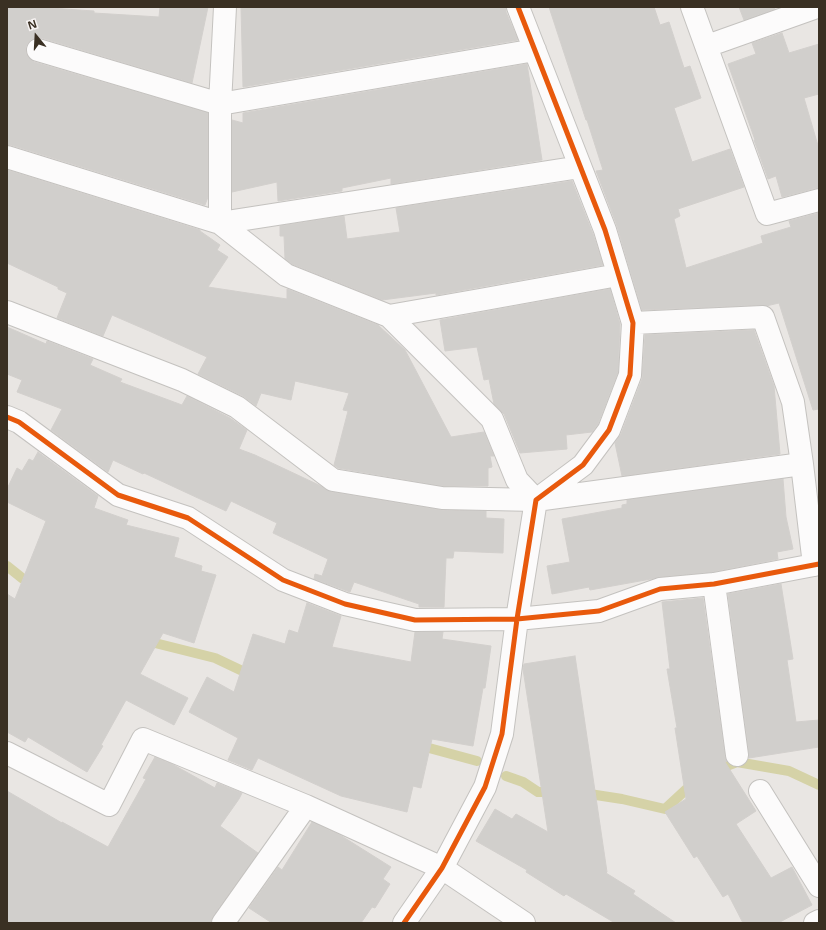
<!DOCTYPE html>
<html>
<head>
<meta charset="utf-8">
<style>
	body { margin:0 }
	#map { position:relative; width:826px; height:930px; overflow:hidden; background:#e9e6e3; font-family:"Noto Sans",sans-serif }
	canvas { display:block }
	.frame { position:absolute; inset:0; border:8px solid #3a3023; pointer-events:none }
	.north { position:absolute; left:16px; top:16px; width:40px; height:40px; -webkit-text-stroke:3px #f7f3f2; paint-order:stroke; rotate:342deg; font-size:11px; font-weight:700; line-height:16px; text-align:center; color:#3a3023 }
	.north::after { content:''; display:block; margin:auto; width:14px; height:18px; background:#3a3023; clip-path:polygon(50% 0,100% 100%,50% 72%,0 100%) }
</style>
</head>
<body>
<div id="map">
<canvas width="826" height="930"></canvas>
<div class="frame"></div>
<div class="north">N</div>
</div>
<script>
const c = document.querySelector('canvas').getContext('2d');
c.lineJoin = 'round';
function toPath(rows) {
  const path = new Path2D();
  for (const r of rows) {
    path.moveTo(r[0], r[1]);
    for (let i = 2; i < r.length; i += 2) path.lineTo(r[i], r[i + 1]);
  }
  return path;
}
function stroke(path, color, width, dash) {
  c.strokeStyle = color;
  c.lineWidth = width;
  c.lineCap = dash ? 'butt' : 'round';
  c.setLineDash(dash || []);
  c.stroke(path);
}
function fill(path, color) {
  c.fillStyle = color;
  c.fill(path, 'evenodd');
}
stroke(toPath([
	[7,566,22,578,34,586],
	[146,639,155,643,215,658,253,676],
	[418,745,477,761],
	[716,770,737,762,789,771,819,785],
	[506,776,523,782,538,792,555,792],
	[583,793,622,799,665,809,691,785,692,781]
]), '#d5d2a7', 10);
const building = toPath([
	[7,7,35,7,94,11,94,13,159,17,160,7,208,7,192,83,42,38,35,38,30,41,26,46,26,53,29,58,34,62,208,113,208,197,205,205,11,145,7,145,7,7],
	[241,7,506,7,506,12,518,40,243,87,241,7],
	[549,7,654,7,660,25,669,22,684,68,690,66,701,98,674,108,692,162,730,149,744,187,678,209,680,216,674,219,686,268,763,243,761,236,791,227,789,221,819,213,819,409,813,410,779,303,766,306,762,305,642,310,617,226,596,171,603,170,587,120,586,120,549,7],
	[739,7,774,7,775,9,744,20,739,7],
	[782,33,789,53,819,44,819,94,804,98,819,149,819,188,816,188,782,197,776,176,768,179,754,140,755,140,728,64,756,54,752,43,782,33],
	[527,64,542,160,391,184,391,178,342,188,342,191,278,201,277,182,232,192,232,120,243,123,243,113,527,64],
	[7,170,200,230,200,231,220,245,217,250,228,257,208,287,287,299,287,289,378,325,405,350,451,437,484,432,494,456,490,456,492,467,488,468,488,486,443,486,338,468,334,465,348,411,343,410,349,393,295,381,291,400,261,393,256,406,243,396,198,374,207,357,149,331,112,315,103,336,57,318,67,293,58,289,58,287,7,263,7,170],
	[572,181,593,234,603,265,436,295,436,293,382,300,292,264,285,259,284,236,280,236,280,226,344,216,347,239,400,232,396,208,572,181],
	[610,289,620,324,618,372,598,424,592,432,566,435,567,449,520,453,504,414,494,404,489,379,484,380,477,347,445,351,440,320,610,289],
	[7,327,46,344,47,341,93,359,90,365,122,379,120,382,182,405,187,396,230,418,247,430,239,449,255,455,321,486,331,492,440,510,486,511,486,518,504,519,503,553,454,551,453,558,446,558,444,607,419,607,419,604,354,582,350,592,314,579,315,574,322,576,328,559,273,533,277,523,231,501,226,511,144,473,143,474,113,460,108,472,51,430,62,409,17,392,22,380,7,374,7,327],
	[754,330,774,386,780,454,622,476,615,443,621,434,642,379,645,335,754,330],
	[38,452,98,496,94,508,128,520,126,525,179,538,174,557,202,566,201,571,216,575,194,643,163,633,140,674,188,698,174,725,126,700,101,745,103,746,87,772,28,737,25,742,7,732,7,594,15,599,46,521,7,502,7,489,17,468,22,471,29,459,33,461,38,452],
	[783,479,786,517,793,549,777,552,778,559,712,572,659,577,651,579,590,590,589,587,552,594,547,566,570,562,562,519,622,508,622,505,627,504,627,500,783,479],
	[781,584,793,659,787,660,796,722,819,720,819,747,749,758,749,753,728,594,781,584],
	[703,598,725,757,727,761,725,762,756,811,736,824,771,878,792,867,812,905,778,923,743,923,728,894,723,897,697,856,694,858,665,812,686,799,675,728,677,728,667,669,670,669,662,602,703,598],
	[307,603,341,616,332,647,411,662,415,632,443,632,442,639,491,646,485,688,483,688,473,746,432,739,421,788,413,786,407,812,341,796,258,758,252,770,228,760,238,738,189,712,207,677,234,692,253,634,285,644,289,630,298,633,307,603],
	[575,656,607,872,606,873,635,891,633,894,676,923,615,923,566,894,564,896,526,872,527,870,476,841,495,809,512,819,516,814,548,832,523,669,524,664,575,656],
	[155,757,172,764,215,788,217,783,242,793,239,799,220,826,258,853,213,916,210,923,7,923,7,791,62,823,62,822,108,847,146,779,143,778,155,757],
	[312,822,340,835,391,867,383,879,390,884,375,908,372,907,361,923,272,923,249,908,278,867,282,870,312,822]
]);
fill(building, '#d1cfcc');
stroke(building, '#d2cfcc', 1);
const minor = toPath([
	[225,7,220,104,220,223,286,275,389,316,492,419,517,480,536,500],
	[692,7,767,214,819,200],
	[707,46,817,7],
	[38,50,220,104,535,50],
	[7,157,220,223,580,167],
	[7,312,182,380,237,407,333,480,442,498,536,500,802,464],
	[389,316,480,300,618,275],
	[633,323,763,317,793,402,802,464,814,565],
	[7,417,19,422,118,495,188,518,283,580,345,604,415,620,517,619,599,611,660,589,714,584,819,564],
	[714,584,737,755],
	[7,753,109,805,143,739,306,806,442,868,524,923],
	[760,791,819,886],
	[223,923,306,806],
	[404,923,442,868,485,787,502,734,517,619,536,500,583,465,609,430,630,375,633,323,605,230,518,7],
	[815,923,819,921]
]);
stroke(minor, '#c4c2bf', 24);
stroke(minor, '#fcfbfb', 22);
stroke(toPath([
	[7,417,19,422,118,495,188,518,283,580,345,604,415,620,517,619,599,611,660,589,714,584,819,564],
	[404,923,442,868,485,787,502,734,517,619,536,500,583,465,609,430,630,375,633,323,605,230,518,7]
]), '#e8590c', 5);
</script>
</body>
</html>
